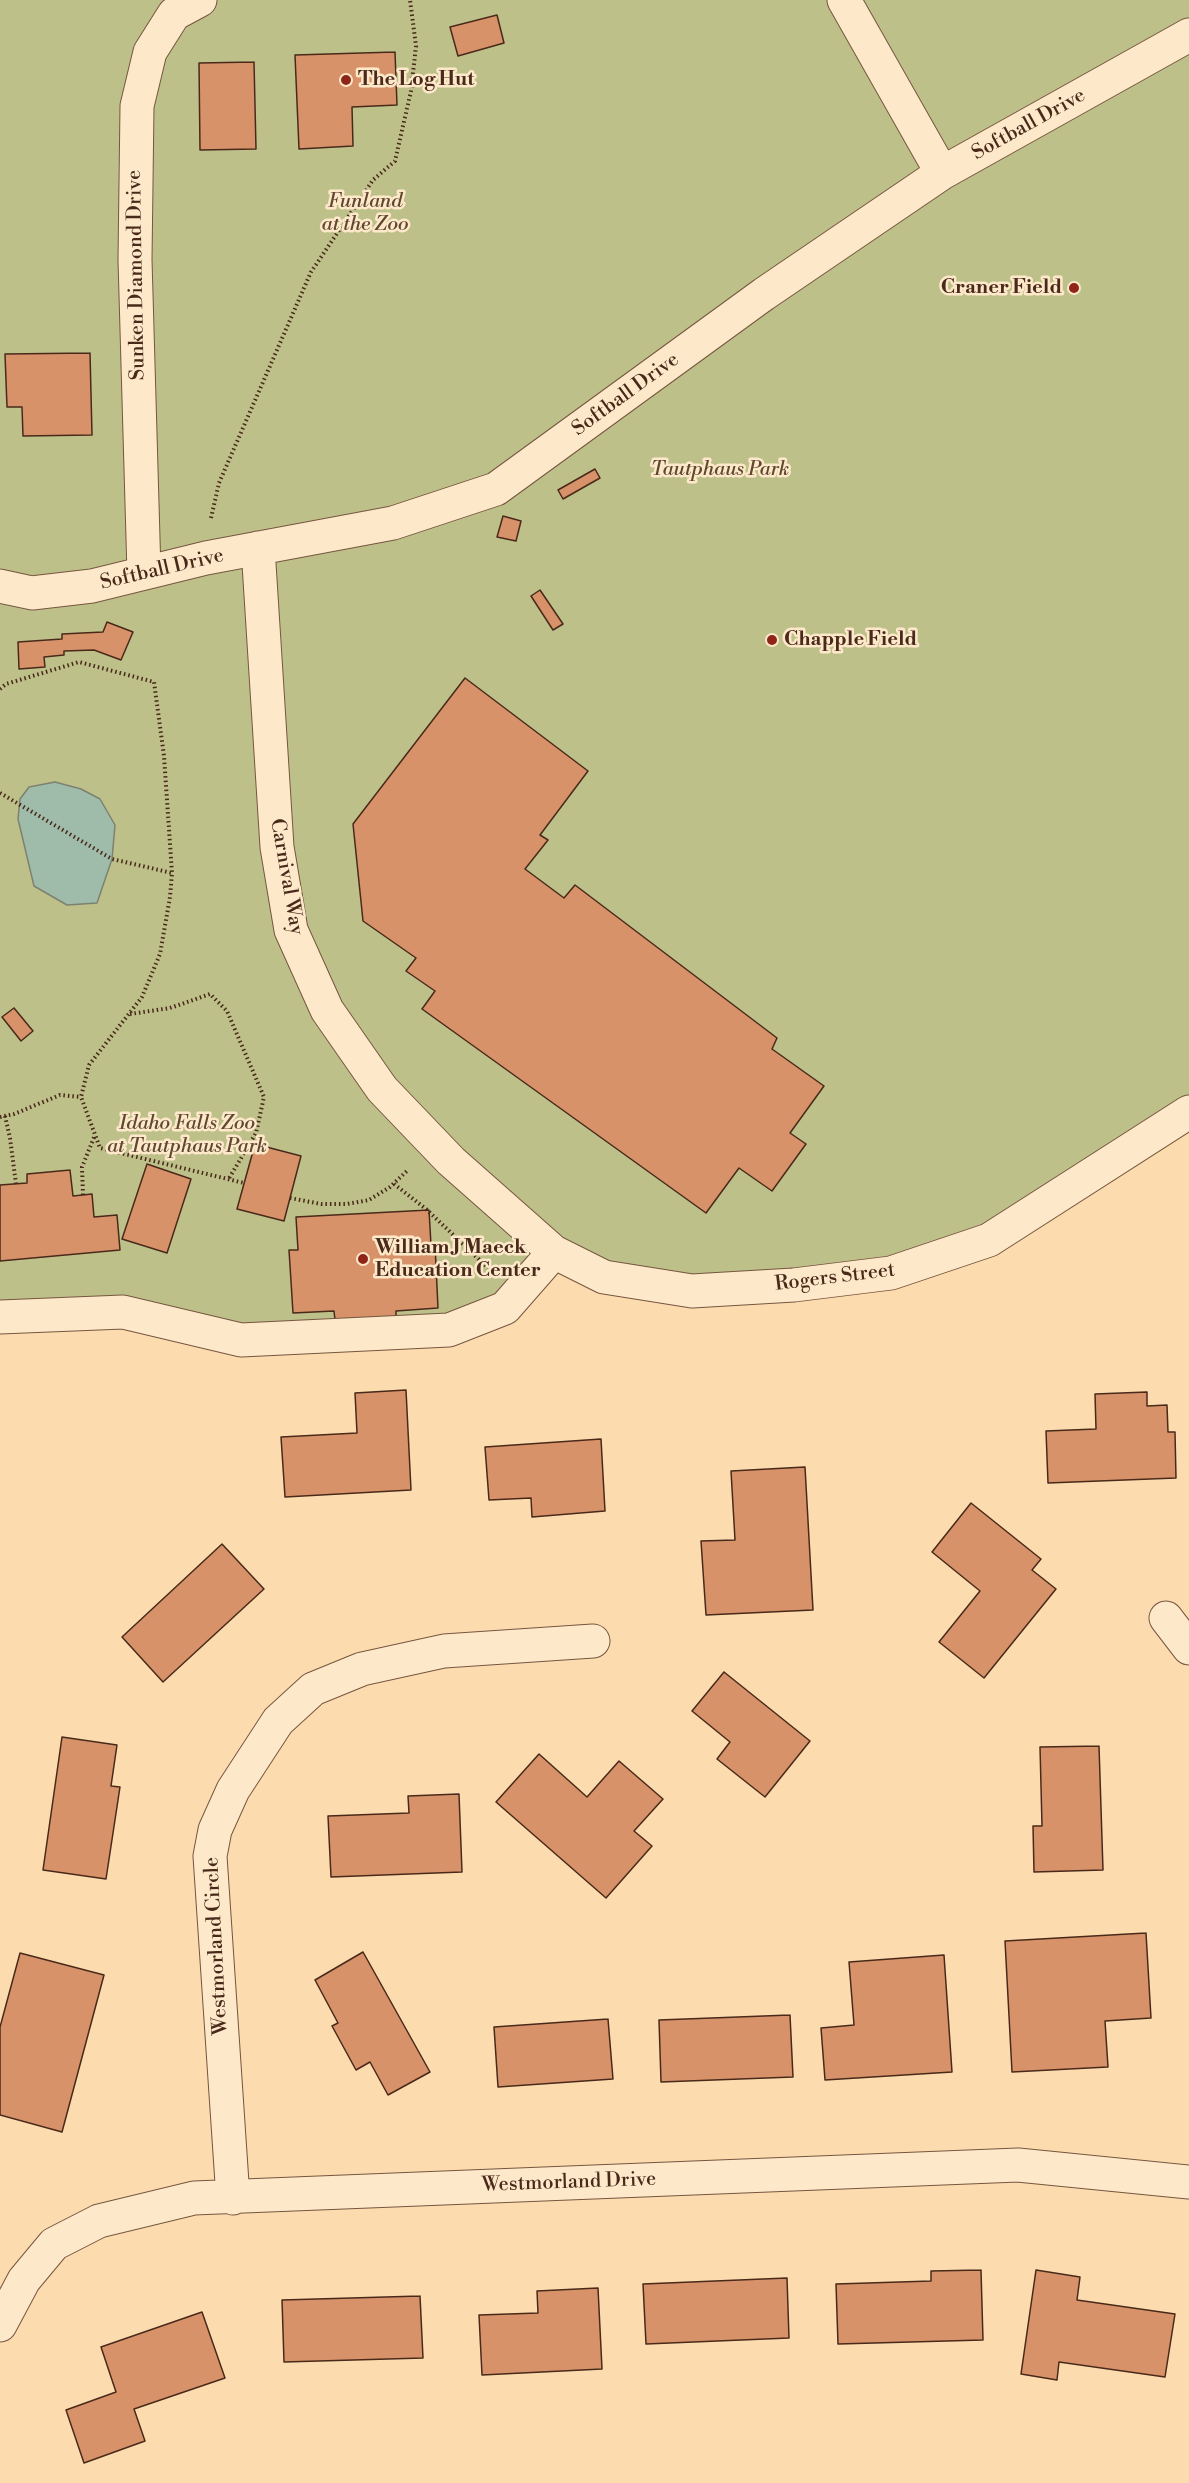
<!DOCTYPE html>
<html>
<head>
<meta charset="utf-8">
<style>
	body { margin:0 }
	canvas { display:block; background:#fcdcae }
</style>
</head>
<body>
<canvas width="1189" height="2483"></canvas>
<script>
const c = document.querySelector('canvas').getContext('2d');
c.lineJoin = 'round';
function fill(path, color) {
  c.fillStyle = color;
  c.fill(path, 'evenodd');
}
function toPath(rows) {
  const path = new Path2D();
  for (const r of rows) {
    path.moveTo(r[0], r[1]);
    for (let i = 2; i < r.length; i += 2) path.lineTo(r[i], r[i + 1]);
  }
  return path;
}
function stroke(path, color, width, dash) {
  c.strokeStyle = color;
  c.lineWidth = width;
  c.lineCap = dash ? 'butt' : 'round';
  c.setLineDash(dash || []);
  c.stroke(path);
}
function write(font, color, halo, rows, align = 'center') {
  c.font = font + ' "Libre Bodoni",serif';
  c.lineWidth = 5;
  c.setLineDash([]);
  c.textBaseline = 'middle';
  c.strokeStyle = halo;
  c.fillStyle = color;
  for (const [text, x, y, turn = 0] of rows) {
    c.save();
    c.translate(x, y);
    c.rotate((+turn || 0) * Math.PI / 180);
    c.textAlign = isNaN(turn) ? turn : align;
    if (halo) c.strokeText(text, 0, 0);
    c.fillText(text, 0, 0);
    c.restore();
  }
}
fill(toPath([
	[0,0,1189,0,1189,1112,989,1240,692,1291,554,1252,449,1330,0,1317]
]), '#bec08a');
const water = toPath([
	[55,782,81,789,100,799,115,825,112,859,97,903,67,905,34,886,18,819,20,799,29,787,55,782]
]);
fill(water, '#9fbcaa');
stroke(water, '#7d8270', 1.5);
const building = toPath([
	[497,15,504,43,458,56,450,27,497,15],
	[395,52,397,105,352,107,353,146,299,149,295,55,395,52],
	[254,62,256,149,200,150,199,63,254,62],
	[90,353,92,435,23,436,22,407,7,407,5,354,90,353],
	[595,469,600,478,563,499,558,490,595,469],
	[503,516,521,521,516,541,497,537,503,516],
	[540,590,563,624,553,630,531,596,540,590],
	[107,622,133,632,121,660,94,650,64,651,64,655,44,657,45,667,19,669,18,642,62,639,62,634,103,632,107,622],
	[465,678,588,771,540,835,548,840,525,869,564,898,575,885,777,1038,772,1049,824,1086,790,1133,806,1144,772,1191,739,1168,706,1213,422,1009,435,991,406,971,416,958,363,921,353,824,465,678],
	[14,1008,33,1031,21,1041,2,1017,14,1008],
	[255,1144,301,1156,284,1221,237,1209,255,1144],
	[147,1164,191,1179,167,1253,122,1239,147,1164],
	[70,1170,73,1196,92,1194,94,1217,117,1215,120,1250,0,1261,0,1185,27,1183,27,1174,70,1170],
	[429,1210,431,1245,435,1245,438,1308,396,1311,396,1317,335,1320,334,1311,293,1313,289,1250,298,1250,296,1217,429,1210],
	[406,1390,411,1490,285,1497,281,1437,357,1433,355,1393,406,1390],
	[1147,1392,1147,1406,1167,1405,1168,1432,1175,1432,1176,1478,1048,1483,1046,1431,1096,1429,1095,1394,1147,1392],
	[601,1439,605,1511,532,1517,531,1498,489,1500,485,1447,601,1439],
	[805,1467,813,1610,706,1615,701,1541,735,1540,731,1471,805,1467],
	[971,1503,1041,1559,1032,1570,1056,1589,984,1678,939,1642,980,1591,932,1552,971,1503],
	[222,1544,264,1589,163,1682,122,1637,222,1544],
	[724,1672,810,1741,765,1797,717,1759,730,1742,692,1711,724,1672],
	[62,1737,117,1745,111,1786,120,1787,106,1879,43,1870,62,1737],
	[1099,1746,1103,1870,1034,1872,1033,1826,1042,1826,1040,1747,1099,1746],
	[539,1754,587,1797,619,1761,663,1799,634,1831,652,1846,606,1898,496,1802,539,1754],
	[459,1794,462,1872,331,1877,328,1816,409,1813,408,1796,459,1794],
	[1146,1933,1151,2018,1105,2021,1108,2067,1012,2072,1005,1941,1146,1933],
	[363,1952,430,2072,388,2095,370,2062,356,2070,332,2026,338,2023,315,1980,363,1952],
	[20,1953,104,1975,62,2132,0,2115,0,2027,20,1953],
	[944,1955,952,2072,825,2080,821,2028,854,2025,849,1962,944,1955],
	[790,2015,793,2077,661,2082,659,2020,790,2015],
	[608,2019,613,2079,498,2087,494,2027,608,2019],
	[981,2270,983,2340,838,2344,836,2284,931,2281,931,2271,981,2270],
	[1036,2270,1080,2277,1077,2300,1175,2314,1165,2377,1059,2362,1057,2380,1021,2374,1036,2270],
	[787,2278,789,2338,646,2344,643,2284,787,2278],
	[598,2288,602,2369,482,2375,479,2315,538,2313,537,2291,598,2288],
	[420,2296,423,2358,284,2362,282,2300,420,2296],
	[202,2312,225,2378,134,2409,145,2441,84,2463,66,2410,116,2392,101,2347,202,2312]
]);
fill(building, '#d7926a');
stroke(building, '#492a1a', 1.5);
const minor = toPath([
	[844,0,942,173],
	[258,548,277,847,291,930,327,1010,382,1089,451,1161,554,1252,604,1277,692,1291,794,1285,891,1273,989,1240,1189,1112],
	[144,573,135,260,137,106,150,52,174,14,200,0],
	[0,586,32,593,92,586,206,558,393,523,496,489,764,294,942,173,1189,35],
	[0,1317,123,1312,241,1340,449,1330,505,1308,554,1252],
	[1166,1618,1189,1648],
	[233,2198,210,1856,215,1830,233,1790,278,1721,313,1689,362,1669,444,1651,593,1641],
	[0,2325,24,2280,54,2244,99,2221,194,2198,1018,2165,1189,2182]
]);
stroke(minor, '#76563f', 35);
stroke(toPath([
	[211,518,219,483,311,272,373,180,395,161,411,91,416,46,410,0],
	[0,689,6,684,79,662,154,682,164,756,172,873,170,897,160,954,142,997,89,1065,81,1097,100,1148,244,1183],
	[0,793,112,859,172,873],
	[130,1014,170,1008,210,994,227,1011,264,1097,256,1133,228,1180],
	[5,1116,10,1138,16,1184],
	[0,1117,14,1114,60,1095,81,1097],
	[394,1184,426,1209,488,1268],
	[83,1195,82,1167,95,1135],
	[290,1198,321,1204,347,1204,369,1200,390,1187,408,1170]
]), '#492a1a', 4, [1.5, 3]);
stroke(minor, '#fde8ca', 33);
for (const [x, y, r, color] of [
	[346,80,6,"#8f2418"],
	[1074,288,6,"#8f2418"],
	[772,640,6,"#8f2418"],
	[363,1259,6,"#8f2418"]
]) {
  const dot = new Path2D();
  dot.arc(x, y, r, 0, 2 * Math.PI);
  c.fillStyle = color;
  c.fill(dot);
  stroke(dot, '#fde8ca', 2);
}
write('bold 20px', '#492a1a', '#fde8ca', [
	["The Log Hut",358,80],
	["Craner Field",1062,288,"right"],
	["Chapple Field",784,640],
	["William J Maeck",375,1248],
	["Education Center",375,1271]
], 'left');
write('20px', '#492a1a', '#fde8ca', [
	["Softball Drive",1029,125,-29],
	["Sunken Diamond Drive",137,275,-91],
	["Softball Drive",626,395,-36],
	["Softball Drive",162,570,-13],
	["Carnival Way",286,877,80],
	["Rogers Street",835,1278,-7],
	["Westmorland Circle",217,1946,-93],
	["Westmorland Drive",569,2183,-2]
]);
write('italic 20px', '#604830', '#fde8ca', [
	["Funland",365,202],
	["at the Zoo",365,225],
	["Tautphaus Park",720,470],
	["Idaho Falls Zoo",187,1124],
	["at Tautphaus Park",187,1147]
]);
</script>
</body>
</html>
